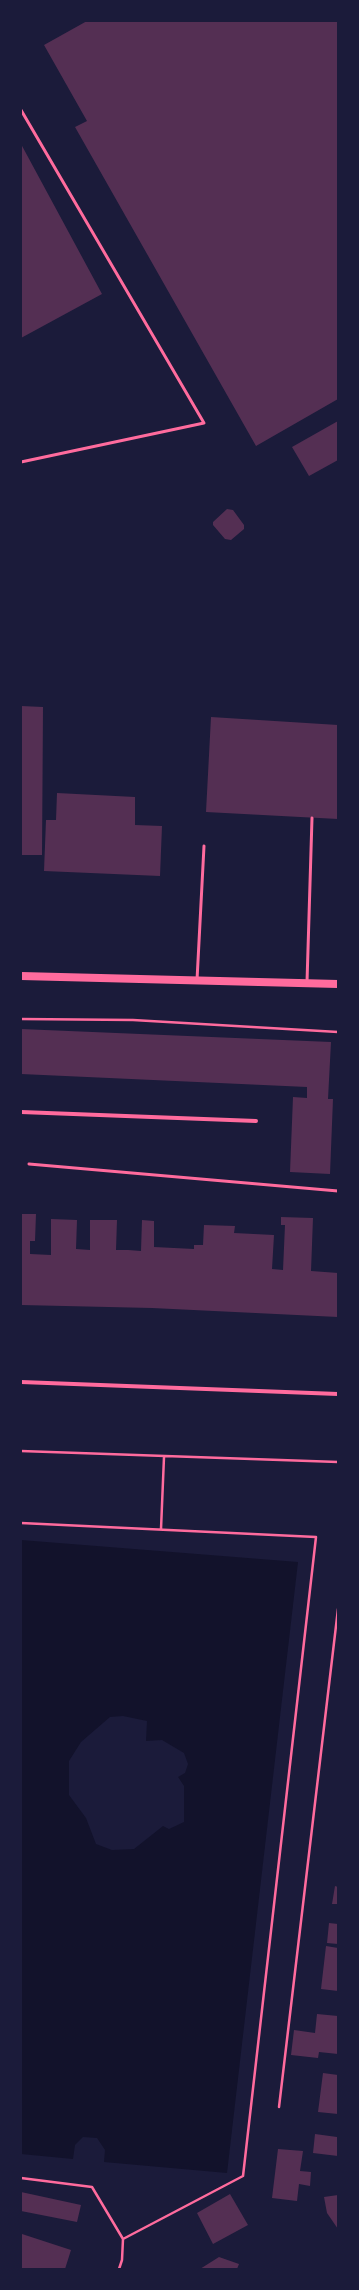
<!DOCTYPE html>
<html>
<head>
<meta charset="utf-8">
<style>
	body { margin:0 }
	#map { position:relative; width:359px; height:2290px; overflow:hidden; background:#1b1b3a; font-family:Manrope,sans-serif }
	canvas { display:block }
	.frame { position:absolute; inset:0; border:22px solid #1b1b3a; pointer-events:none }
</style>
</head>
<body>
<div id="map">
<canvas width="359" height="2290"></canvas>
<div class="frame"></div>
</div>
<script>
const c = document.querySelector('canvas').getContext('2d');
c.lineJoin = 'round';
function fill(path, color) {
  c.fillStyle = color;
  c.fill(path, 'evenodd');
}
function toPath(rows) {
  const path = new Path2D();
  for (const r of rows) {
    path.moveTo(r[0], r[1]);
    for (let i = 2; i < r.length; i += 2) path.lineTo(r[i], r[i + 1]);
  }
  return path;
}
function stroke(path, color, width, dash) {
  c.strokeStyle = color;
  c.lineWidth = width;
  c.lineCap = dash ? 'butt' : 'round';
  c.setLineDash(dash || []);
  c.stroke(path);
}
fill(toPath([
	[21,1540,298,1562,227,2173,104,2162,105,2150,97,2138,83,2137,75,2145,73,2159,21,2154],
	[123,1716,147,1721,146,1741,162,1740,184,1753,188,1764,185,1773,178,1777,184,1786,184,1822,169,1829,163,1826,134,1849,112,1850,96,1844,86,1818,69,1795,69,1761,81,1742,110,1717]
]), '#12122b');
fill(toPath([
	[87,21,338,21,338,399,256,446,75,127,87,121,44,45],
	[21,144,102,294,21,338],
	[338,421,338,460,309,476,292,447],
	[227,509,233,510,244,525,244,529,231,540,225,539,213,525,213,522],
	[21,706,43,707,42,855,21,855],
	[211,717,338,725,338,819,206,812],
	[57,793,135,797,135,825,162,826,160,876,44,871,46,820,56,820],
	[21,1029,331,1042,328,1099,333,1099,330,1174,290,1172,293,1097,307,1098,307,1087,21,1074],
	[21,1214,36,1214,35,1241,30,1241,30,1254,51,1255,51,1219,77,1220,76,1249,90,1250,90,1220,117,1220,116,1250,128,1250,141,1251,142,1220,154,1221,154,1247,194,1249,194,1254,194,1245,203,1245,204,1225,235,1226,234,1233,274,1235,272,1269,283,1270,285,1225,281,1225,281,1217,313,1218,311,1271,338,1273,338,1317,152,1308,21,1305],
	[335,1886,338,1887,338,1904,332,1904],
	[329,1923,338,1924,338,1944,327,1943],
	[326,1946,338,1948,338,1991,321,1989],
	[317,2014,338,2016,338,2054,319,2052,318,2058,291,2055,294,2030,315,2033],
	[323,2073,338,2075,338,2114,318,2112],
	[337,2133,338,2156,313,2153,315,2134,337,2137],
	[278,2149,303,2151,300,2171,311,2172,310,2186,299,2184,297,2201,272,2198],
	[21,2192,81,2205,77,2222,21,2211],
	[230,2194,248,2225,213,2244,197,2213],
	[338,2195,338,2229,327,2213,324,2197],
	[22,2234,71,2250,65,2269,21,2269],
	[219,2257,239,2264,237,2269,200,2269]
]), '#542f53');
stroke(toPath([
	[21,1019,133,1020,338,1032],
	[21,1451,338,1462],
	[21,1523,316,1537,243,2176,123,2239],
	[161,1529,164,1457],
	[279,2107,338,1609],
	[21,2178,92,2187,123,2239,122,2260,119,2269]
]), '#ff6b9d', 2.5);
stroke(toPath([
	[21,110,204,423,21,462],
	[197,980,204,846],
	[307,982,312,818],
	[29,1164,338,1191]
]), '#ff6b9d', 3);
stroke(toPath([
	[21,1112,256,1121],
	[21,1382,338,1394]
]), '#ff6b9d', 4);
stroke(toPath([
	[21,976,338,984]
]), '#ff6b9d', 8);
</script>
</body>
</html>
